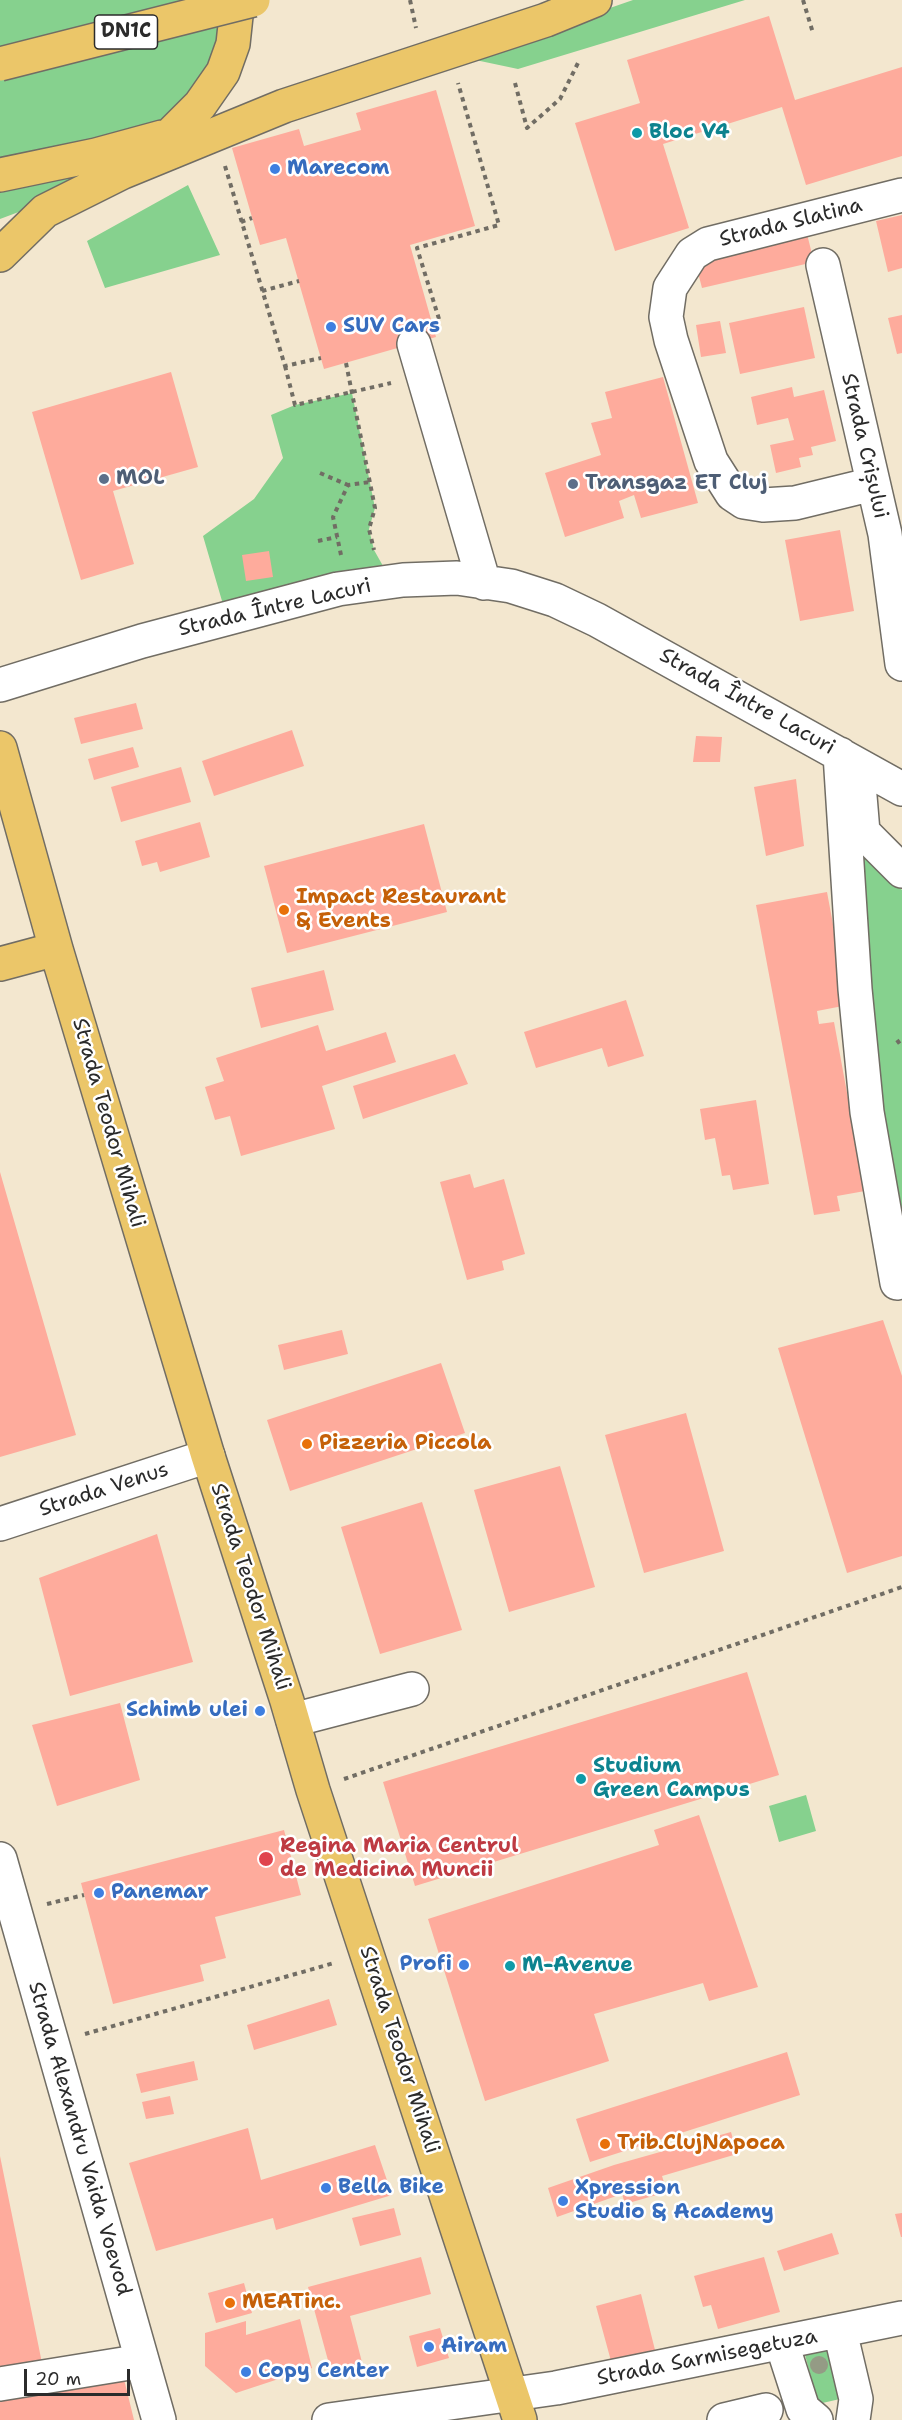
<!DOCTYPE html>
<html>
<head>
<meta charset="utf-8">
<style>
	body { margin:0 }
	#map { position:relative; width:902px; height:2420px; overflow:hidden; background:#f3e7cf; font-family:"Shantell Sans",sans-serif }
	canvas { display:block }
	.scale { position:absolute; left:24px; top:2369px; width:106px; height:27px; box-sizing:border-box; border:3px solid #2b2b2b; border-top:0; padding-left:8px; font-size:18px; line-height:21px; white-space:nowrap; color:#2b2b2b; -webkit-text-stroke:4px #fff; paint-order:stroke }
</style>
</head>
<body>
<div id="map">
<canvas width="902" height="2420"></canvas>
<div class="scale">20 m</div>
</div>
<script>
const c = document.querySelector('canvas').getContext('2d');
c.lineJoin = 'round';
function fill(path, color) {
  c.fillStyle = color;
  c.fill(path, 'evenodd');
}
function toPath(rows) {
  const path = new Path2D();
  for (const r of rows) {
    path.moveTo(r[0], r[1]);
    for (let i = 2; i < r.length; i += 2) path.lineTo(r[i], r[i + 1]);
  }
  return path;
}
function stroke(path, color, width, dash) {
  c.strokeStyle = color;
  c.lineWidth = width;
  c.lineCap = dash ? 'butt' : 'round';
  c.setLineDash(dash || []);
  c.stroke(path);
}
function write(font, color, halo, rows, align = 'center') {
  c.font = font + ' "Shantell Sans",sans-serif';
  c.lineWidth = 5;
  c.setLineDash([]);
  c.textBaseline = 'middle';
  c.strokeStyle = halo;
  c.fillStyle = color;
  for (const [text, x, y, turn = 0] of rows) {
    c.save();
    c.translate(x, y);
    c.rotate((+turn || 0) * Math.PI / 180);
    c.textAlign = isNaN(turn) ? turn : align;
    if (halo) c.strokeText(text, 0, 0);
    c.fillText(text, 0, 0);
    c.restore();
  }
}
fill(toPath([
	[0,0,226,0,223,38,184,109,56,198,0,219],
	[633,0,745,0,518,69,466,58],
	[188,185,220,255,105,288,87,241],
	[352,393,375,508,369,529,374,550,392,582,227,618,203,536,254,499,283,458,271,415,295,405],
	[855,838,902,890,902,1247,876,1108],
	[806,1795,816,1831,779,1842,769,1806],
	[826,2346,840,2399,818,2404,804,2351]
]), '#86d18e');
fill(toPath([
	[769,16,795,100,902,67,902,156,806,185,782,107,663,144,689,228,615,251,575,123,640,103,627,60],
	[436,90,475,226,410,245,436,337,324,369,286,238,260,245,232,148,299,129,304,146,361,130,356,113],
	[902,215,902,268,888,272,876,221],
	[807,234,814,262,702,288,695,261],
	[804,307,815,358,740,374,729,323],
	[902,315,902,353,897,354,888,318],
	[720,321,726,353,701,357,696,325],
	[171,372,198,467,113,491,134,564,81,580,32,412],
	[663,377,698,503,641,518,634,495,619,501,624,518,565,537,545,473,601,455,591,423,612,418,605,392],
	[792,387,794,397,824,390,836,441,811,447,813,455,799,458,801,467,776,473,770,445,794,440,788,418,757,425,751,397],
	[840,530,854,611,800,621,785,540],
	[269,551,273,577,246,581,242,555],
	[136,703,143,729,81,744,74,718],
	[292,730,304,766,214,796,202,761],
	[696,736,722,737,720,762,693,762],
	[133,747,139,767,94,780,88,759],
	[181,767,191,802,121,822,111,787],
	[796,779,804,846,766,856,754,787],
	[200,822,210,857,160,872,157,862,142,866,135,841],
	[424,824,447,912,287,953,264,866],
	[827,892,848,1005,817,1011,819,1024,834,1022,865,1191,837,1196,840,1211,814,1215,756,905],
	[324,970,334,1010,261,1028,251,988],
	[626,1000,644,1056,608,1067,602,1048,536,1068,524,1032],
	[318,1025,326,1051,386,1032,396,1062,322,1086,335,1129,241,1156,230,1116,215,1120,205,1087,224,1081,216,1058],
	[455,1054,468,1084,363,1119,353,1086],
	[756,1100,769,1184,733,1190,730,1175,722,1176,715,1138,705,1140,700,1109],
	[0,1172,76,1435,0,1457],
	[470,1174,474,1188,504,1179,525,1254,502,1261,504,1270,467,1280,440,1182],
	[883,1320,902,1376,902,1556,847,1573,778,1348],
	[342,1330,348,1354,284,1370,278,1345],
	[441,1363,465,1433,290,1491,267,1420],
	[686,1413,724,1551,644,1573,605,1435],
	[560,1466,595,1587,509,1612,474,1490],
	[422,1502,462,1630,380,1654,341,1527],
	[157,1534,193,1662,70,1696,39,1578],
	[747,1672,779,1775,415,1886,383,1782],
	[120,1703,140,1780,57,1806,32,1725],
	[699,1815,758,1987,709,2001,703,1983,594,2014,609,2061,485,2101,428,1919,659,1845,654,1830],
	[284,1830,301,1895,215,1917,226,1958,200,1965,204,1981,113,2004,81,1883],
	[329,1999,337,2025,254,2050,247,2025],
	[787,2052,800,2095,590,2162,576,2119],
	[194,2061,198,2080,141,2093,136,2074],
	[170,2096,174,2114,146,2119,142,2102],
	[248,2128,261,2180,375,2145,392,2195,276,2230,273,2218,156,2251,129,2163],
	[731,2132,737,2154,662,2176,667,2192,625,2204,622,2194,557,2217,548,2188,614,2165],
	[0,2156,43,2368,0,2377],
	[394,2208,401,2235,360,2246,352,2218],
	[902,2213,902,2237,901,2237,895,2214],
	[832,2233,839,2254,784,2271,777,2251],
	[421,2257,431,2294,350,2316,363,2366,332,2375,308,2287],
	[764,2257,780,2312,718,2329,711,2305,703,2307,694,2276],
	[244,2283,252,2313,216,2323,208,2293],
	[641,2294,655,2350,611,2361,596,2306],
	[300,2319,312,2368,236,2393,205,2366,205,2333,246,2321,246,2335],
	[440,2328,449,2358,417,2367,409,2336],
	[122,2371,134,2420,0,2420,0,2391]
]), '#feab9c');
const minor = toPath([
	[823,265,885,534,902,664],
	[414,344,484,583],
	[873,484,795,503,763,505,744,502,732,494,711,461,671,340,666,317,670,288,692,254,708,244,902,195],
	[0,685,142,641,338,589,403,580,457,578,511,586,555,600,597,620,902,789],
	[840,754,855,989,867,1112,897,1283],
	[860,796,863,832,902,871],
	[0,1524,208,1456],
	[293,1720,412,1689],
	[0,1859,159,2420],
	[840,2331,856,2399,853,2420],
	[782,2344,803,2409,816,2420],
	[0,2384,142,2361],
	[329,2420,556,2388,902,2318],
	[724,2420,766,2410]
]);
const major = toPath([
	[148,152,170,135,200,105,223,72,233,44,236,16,235,0],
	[0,175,96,155,162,137],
	[0,255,45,211,123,172,284,106,546,20,595,0],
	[0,748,56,949,208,1456,287,1701,313,1790,520,2420],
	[0,964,56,949]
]);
stroke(minor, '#716d64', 36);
stroke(major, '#716d64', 36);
stroke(toPath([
	[410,0,416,28],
	[803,0,813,33],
	[515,83,527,128,560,99,578,63],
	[225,166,285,366,321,358],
	[241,222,252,218],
	[262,291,299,281],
	[439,319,417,248,499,225,458,83],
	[346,363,375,508,369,529,374,550],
	[285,366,295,405,391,383],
	[320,473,348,485],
	[318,541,337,537],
	[341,555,333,517,348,485,370,482],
	[897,1040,902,1047],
	[344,1779,902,1587],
	[47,1904,84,1895],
	[85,2034,334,1963]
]), '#716d64', 4, [4.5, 4.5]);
stroke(minor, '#fff', 33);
stroke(major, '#ebc669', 33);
const majorBridge = toPath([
	[0,64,253,0]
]);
stroke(majorBridge, '#716d64', 36, []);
stroke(majorBridge, '#ebc669', 33);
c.fillStyle = '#949b85';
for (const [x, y] of [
	[819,2365]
]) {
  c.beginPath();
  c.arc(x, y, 9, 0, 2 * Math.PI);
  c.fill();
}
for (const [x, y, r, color] of [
	[637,133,6,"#0f9aa8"],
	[275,169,6,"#3f7fe0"],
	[331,327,6,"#3f7fe0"],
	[104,479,6,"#5c6f8a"],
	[573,484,6,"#5c6f8a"],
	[284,910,6,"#e8710a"],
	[307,1444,6,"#e8710a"],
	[260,1711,6,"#3f7fe0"],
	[581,1779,6,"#0f9aa8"],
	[266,1859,8,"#e0444e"],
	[99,1893,6,"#3f7fe0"],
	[464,1965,6,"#3f7fe0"],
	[510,1966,6,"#0f9aa8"],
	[605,2144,6,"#e8710a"],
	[326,2188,6,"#3f7fe0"],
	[563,2201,6,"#3f7fe0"],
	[230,2303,6,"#e8710a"],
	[429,2347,6,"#3f7fe0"],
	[246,2372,6,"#3f7fe0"]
]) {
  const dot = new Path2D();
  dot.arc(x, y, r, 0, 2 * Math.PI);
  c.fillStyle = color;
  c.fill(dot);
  stroke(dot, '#fff', 2);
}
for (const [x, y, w] of [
	[126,32,63]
]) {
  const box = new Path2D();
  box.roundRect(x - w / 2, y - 17, w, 34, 4.5);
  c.fillStyle = '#fff';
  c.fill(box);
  stroke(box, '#2b2b2b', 1.5);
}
write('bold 20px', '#2b2b2b', null, [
	["DN1C",126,32]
]);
write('bold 21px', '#0d838f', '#fff', [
	["Bloc V4",649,133],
	["Studium",593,1767],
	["Green Campus",593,1791],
	["M-Avenue",522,1966]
], 'left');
write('bold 21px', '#366cbe', '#fff', [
	["Marecom",287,169],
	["SUV Cars",343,327],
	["Schimb ulei",248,1711,"right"],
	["Panemar",111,1893],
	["Profi",452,1965,"right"],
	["Bella Bike",338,2188],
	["Xpression",575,2189],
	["Studio & Academy",575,2213],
	["Airam",441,2347],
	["Copy Center",258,2372]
], 'left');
write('21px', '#2b2b2b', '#fff', [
	["Strada Slatina",791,223,-14],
	["Strada Crișului",864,446,77],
	["Strada Între Lacuri",275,608,-13],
	["Strada Între Lacuri",747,702,29],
	["Strada Teodor Mihali",108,1123,74],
	["Strada Venus",104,1490,-18],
	["Strada Teodor Mihali",250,1587,72],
	["Strada Teodor Mihali",399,2050,72],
	["Strada Alexandru Vaida Voevod",79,2139,74],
	["Strada Sarmisegetuza",707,2358,-11]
]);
write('bold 21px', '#4e5e75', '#fff', [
	["MOL",116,479],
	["Transgaz ET Cluj",585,484]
], 'left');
write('bold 21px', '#c56008', '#fff', [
	["Impact Restaurant",296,898],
	["& Events",296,922],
	["Pizzeria Piccola",319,1444],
	["Trib.ClujNapoca",617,2144],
	["MEATinc.",242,2303]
], 'left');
write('bold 21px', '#be3a42', '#fff', [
	["Regina Maria Centrul",280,1847],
	["de Medicina Muncii",280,1871]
], 'left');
</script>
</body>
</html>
